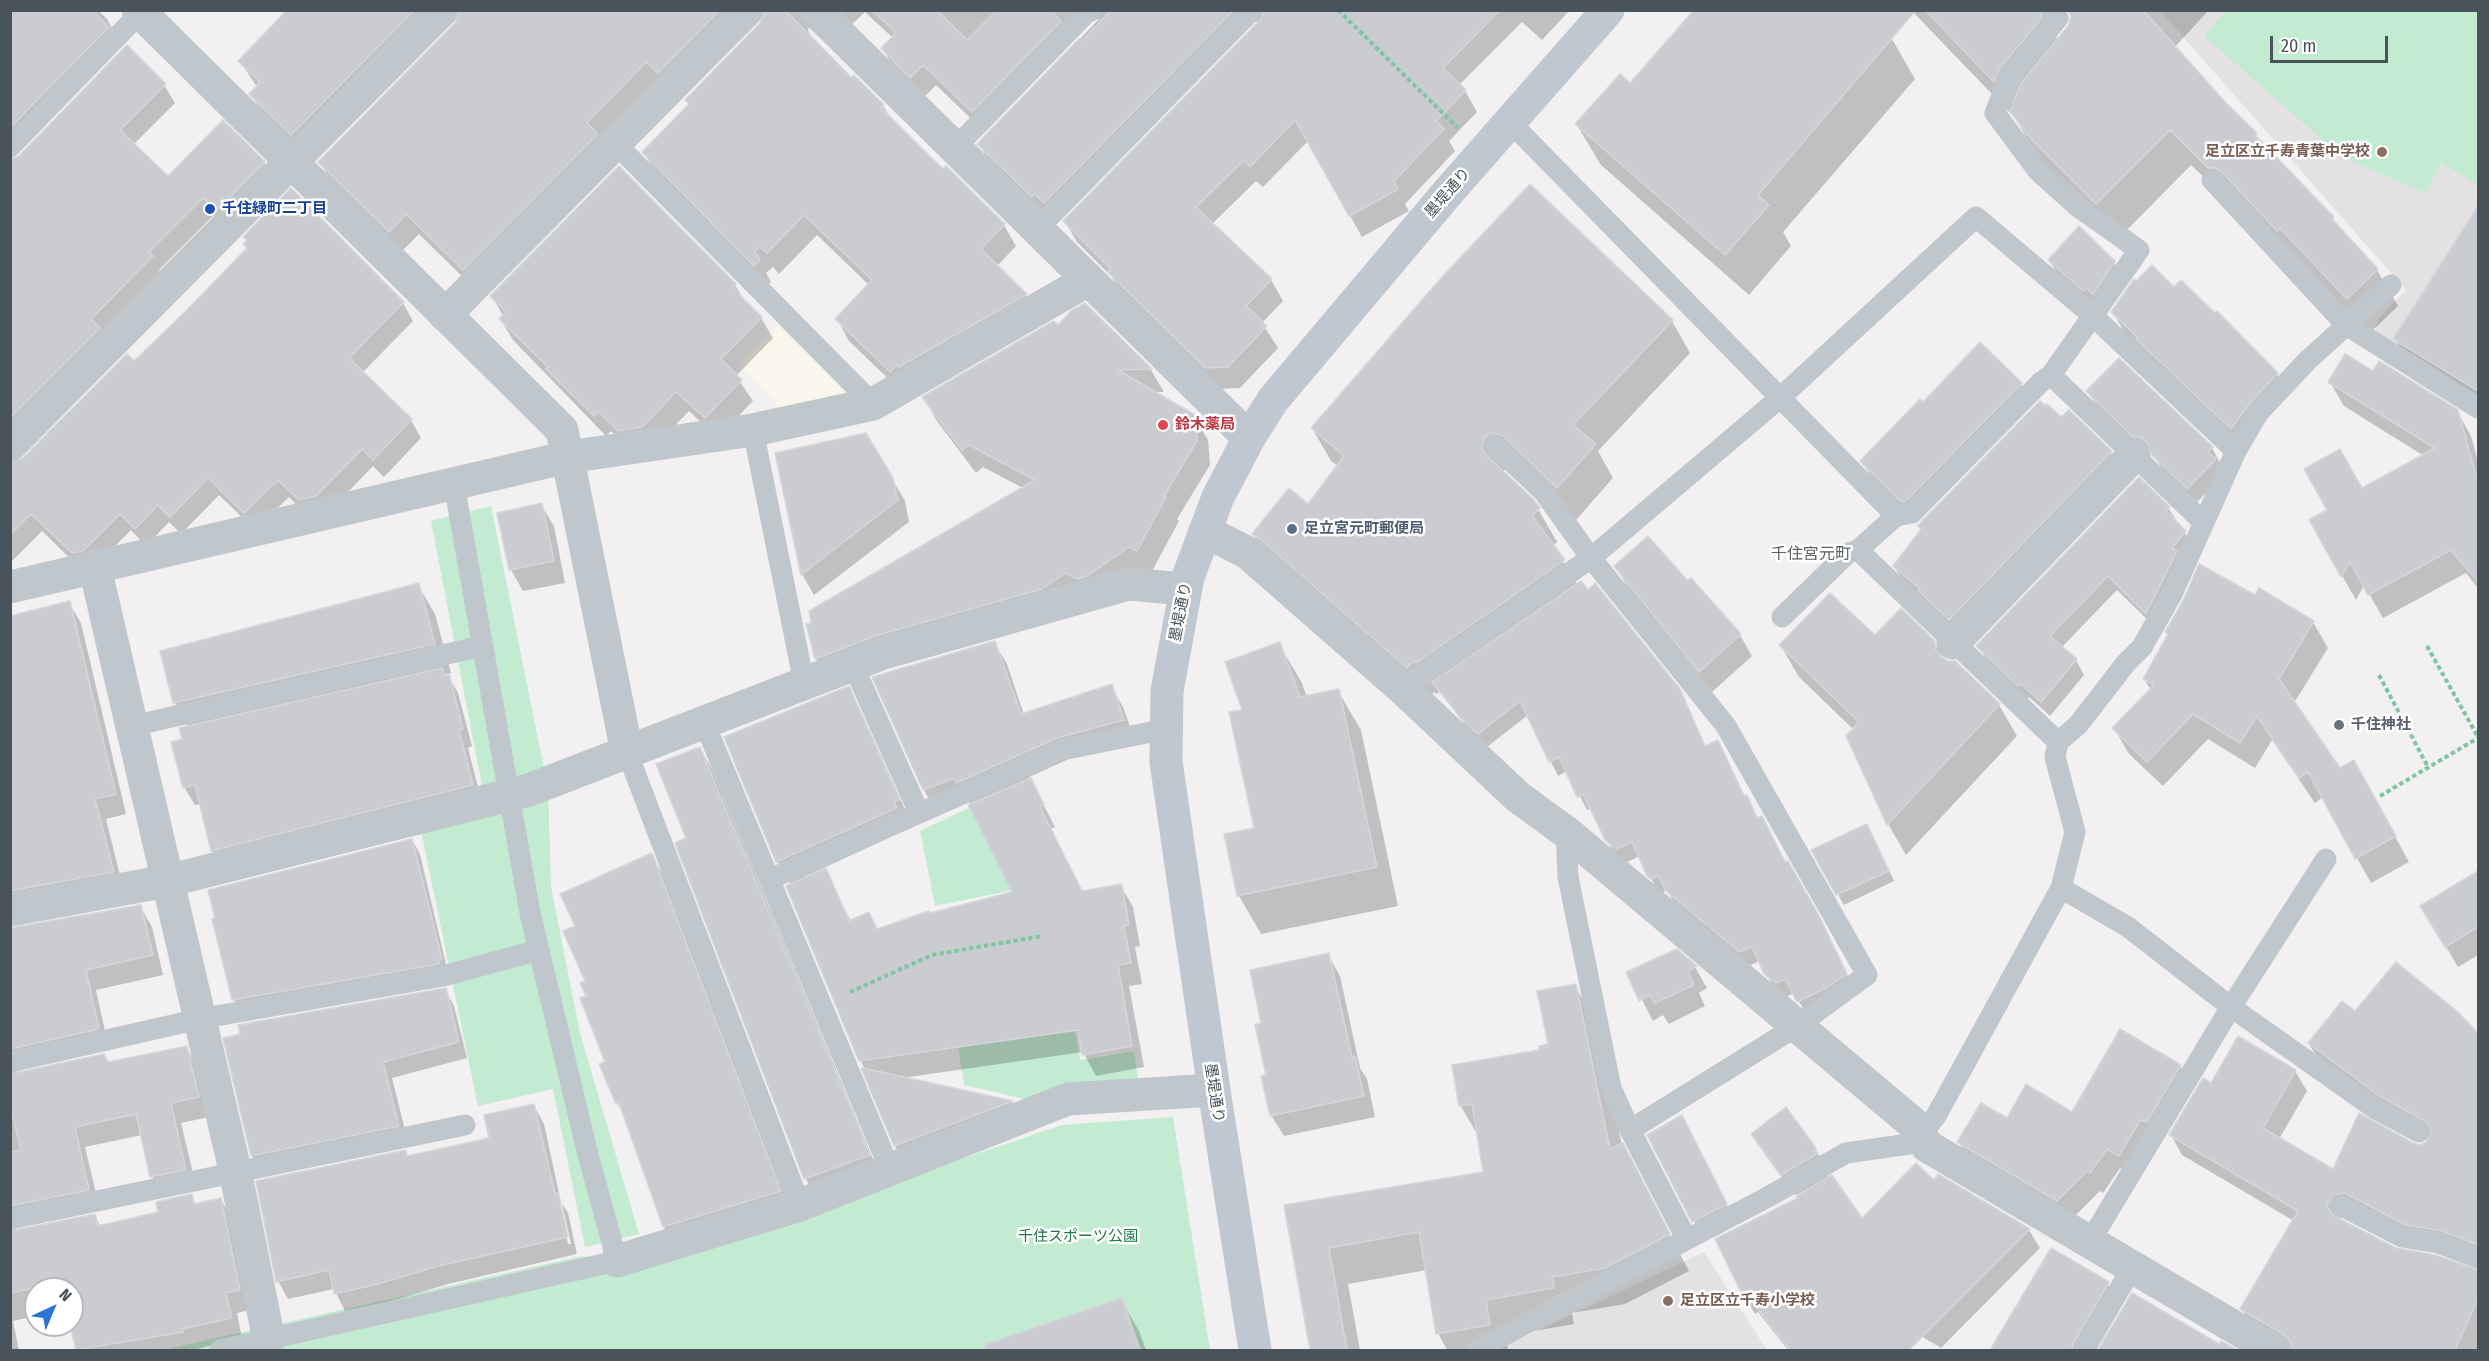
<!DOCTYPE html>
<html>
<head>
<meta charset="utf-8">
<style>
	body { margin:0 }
	#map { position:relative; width:2489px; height:1361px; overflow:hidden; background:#f2f0f0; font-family:"Fira Sans Condensed",sans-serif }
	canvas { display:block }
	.frame { position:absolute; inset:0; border:12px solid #49535b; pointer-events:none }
	.north { position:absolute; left:24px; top:1277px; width:60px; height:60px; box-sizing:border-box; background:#fff; border:2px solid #b6babd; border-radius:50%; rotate:44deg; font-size:16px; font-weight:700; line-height:24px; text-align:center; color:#49535b }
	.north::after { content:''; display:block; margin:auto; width:21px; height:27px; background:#2a76d2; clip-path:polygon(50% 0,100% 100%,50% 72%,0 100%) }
	.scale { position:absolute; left:2270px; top:36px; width:118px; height:27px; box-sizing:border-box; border:3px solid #49535b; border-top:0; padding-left:8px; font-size:18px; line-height:21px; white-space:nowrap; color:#49535b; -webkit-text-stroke:4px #fff; paint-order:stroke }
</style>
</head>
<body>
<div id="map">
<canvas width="2489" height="1361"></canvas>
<div class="frame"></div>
<div class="north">N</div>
<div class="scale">20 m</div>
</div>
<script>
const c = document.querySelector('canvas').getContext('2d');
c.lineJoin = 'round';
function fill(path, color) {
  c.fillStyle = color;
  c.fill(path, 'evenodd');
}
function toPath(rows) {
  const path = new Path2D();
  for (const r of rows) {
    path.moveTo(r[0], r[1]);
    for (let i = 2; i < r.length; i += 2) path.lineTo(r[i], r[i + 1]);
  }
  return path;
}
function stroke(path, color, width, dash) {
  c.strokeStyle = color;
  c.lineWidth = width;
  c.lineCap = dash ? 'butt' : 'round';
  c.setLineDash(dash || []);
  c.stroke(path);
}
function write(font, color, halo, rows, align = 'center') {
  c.font = font + ' "Fira Sans Condensed","Noto Sans JP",sans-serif';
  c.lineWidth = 5;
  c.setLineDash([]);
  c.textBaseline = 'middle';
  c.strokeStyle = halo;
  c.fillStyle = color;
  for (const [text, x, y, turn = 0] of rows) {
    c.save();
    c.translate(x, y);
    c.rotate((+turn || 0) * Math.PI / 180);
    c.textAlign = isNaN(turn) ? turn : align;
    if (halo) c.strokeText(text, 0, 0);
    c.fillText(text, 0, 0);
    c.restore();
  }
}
fill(toPath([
	[778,326,851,398,782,410,739,364]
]), '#fbf6eb');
fill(toPath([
	[2165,10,2478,11,2478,397,2375,332,2378,319,2406,290,2162,13],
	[1704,1252,1767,1350,1497,1350]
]), '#e3e1e1');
fill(toPath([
	[2227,10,2478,11,2478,185,2441,162,2426,193,2342,157,2204,36],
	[491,506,548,788,551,887,580,1033,639,1234,585,1247,553,1089,478,1106,421,831,488,817,431,521],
	[969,808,991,851,1023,888,935,906,920,831],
	[944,955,995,1042,1032,1037,1066,977,1080,1060,1134,1051,1139,1086,1029,1100,964,1085],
	[1173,1117,1210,1350,163,1350,582,1256,644,1266,1062,1125]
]), '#c3ebd2');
fill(toPath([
	[10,10,98,10,107,19,117,37,10,156],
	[289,10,1570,10,1542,40,1522,22,1459,85,1465,91,1477,112,1449,141,1455,151,1405,204,1409,211,1362,237,1308,141,1263,187,1256,181,1212,224,1271,280,1283,301,1262,323,1278,348,1240,388,1218,389,1122,294,1112,277,1077,242,1065,221,1262,20,1255,22,1057,224,1048,215,1045,218,991,165,979,144,1100,18,1092,22,985,132,936,85,923,98,895,70,883,49,893,38,865,12,850,26,809,27,808,31,816,44,852,80,883,106,892,120,943,171,946,168,1004,225,1016,246,997,266,1026,295,1038,316,903,393,849,341,837,319,869,285,817,235,779,274,773,267,766,273,771,282,767,286,656,174,644,152,690,105,686,100,762,24,767,13,755,13,476,290,419,234,401,252,332,183,320,162,457,24,460,13,450,13,304,156,263,115,251,94,257,87,240,61],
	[1859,10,1892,39,1915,79,1783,232,1791,246,1749,295,1601,165,1577,125,1630,85],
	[1911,10,2041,10,2058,40,2097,10,2209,10,2174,48,2255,134,2260,143,2332,218,2339,230,2377,270,2398,306,2369,334,2191,165,2118,239,2053,176,2032,148,2016,119],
	[164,85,175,103,133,145,168,178,264,163,274,181,227,228,214,215,159,270,162,275,10,446,10,160],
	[2478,208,2478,413,2416,376,2395,339],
	[2080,229,2114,262,2127,284,2105,314,2062,281,2049,260],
	[245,237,403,303,413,321,362,373,411,420,421,438,384,477,373,466,327,514,310,518,289,497,255,530,219,495,181,534,169,522,146,546,131,530,93,568,83,571,42,531,10,563,10,465,16,464,134,363,248,249],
	[2136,283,2174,289,2277,374,2288,394,2242,447,2124,332,2113,312],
	[735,285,745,302,761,318,773,338,736,376,753,401,717,438,689,411,653,448,631,451,611,431,606,436,513,340,501,320,504,317,492,297],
	[1085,305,1151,370,1164,392,1153,392,1194,416,1208,440,1210,465,1177,519,1179,521,1151,573,830,682,816,659,808,625,1023,488,983,467,976,473,937,421,924,398,1058,327],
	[1672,321,1690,353,1598,451,1613,478,1576,520,1510,465,1502,472,1538,509,1557,542,1553,546,1578,585,1679,690,1706,747,1717,742,1744,797,1825,930,1854,989,1807,1015,1794,993,1785,997,1774,988,1760,961,1748,966,1676,906,1667,890,1661,893,1657,890,1640,856,1625,863,1615,855,1591,808,1587,810,1567,771,1558,776,1528,715,1487,747,1470,731,1440,692,1436,694,1434,692,1427,699,1272,566,1253,534,1309,506,1338,466,1331,461,1312,428],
	[2373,373,2457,411,2471,436,2478,462,2478,588,2466,573,2383,618,2364,585,2356,600,2311,521,2362,489,2424,456,2344,406,2330,382],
	[2021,384,2032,403,1913,520,1873,480,1862,461,1923,404],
	[2088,392,2212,448,2220,463,2218,465,2224,475,2196,503,2163,470,2153,454,2143,451,2097,406],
	[2061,419,2110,452,2122,472,1962,639,1906,586,1894,566],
	[777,454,892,479,905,501,909,522,814,595,802,574],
	[541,505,554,526,565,583,523,591,511,570,499,514],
	[2168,508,2194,547,2155,627,2117,590,2061,648,2076,660,2084,675,2050,716,2029,697,2027,699,1987,661,1978,646],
	[1616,566,1687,583,1740,635,1752,656,1712,692,1628,588],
	[418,585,435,614,451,673,447,674,458,693,472,746,468,748,482,803,222,868,212,850,201,804,195,805,184,787,184,740,189,728,175,703,162,652],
	[2255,597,2313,622,2328,648,2294,703,2339,770,2368,787,2409,862,2371,883,2323,797,2315,803,2272,740,2255,768,2208,739,2163,786,2129,754,2114,728,2151,690,2144,679],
	[69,603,81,623,126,814,106,819,124,892,10,915,10,617],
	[1875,637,1934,642,1944,660,1999,705,2017,736,1906,855,1888,824,1848,736,1854,730,1799,677,1781,646],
	[994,643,1007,664,1024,715,1111,686,1123,707,1135,741,1069,759,1029,777,1055,827,1051,829,1083,892,1121,886,1133,907,1140,946,1135,947,1142,984,1129,986,1144,1067,1096,1076,1083,1052,902,1078,1012,1102,1024,1122,908,1167,895,1146,791,885,777,862,726,738,848,688,860,709,910,821,908,829,804,877,805,879,826,870,851,922,869,914,878,930,1014,893,968,799,936,811,924,790,874,678],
	[1279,644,1302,683,1307,698,1338,691,1361,730,1398,906,1261,934,1239,896,1226,835,1256,829],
	[700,748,712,769,880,1176,817,1199,805,1178,688,839],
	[1873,836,1894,881,1844,905,1813,851],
	[412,840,420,854,448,973,242,1014,234,1000,217,919],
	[651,855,664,876,792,1213,676,1248,664,1227,625,1116,617,1103,588,997,587,982,577,927],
	[2469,879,2478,895,2478,955,2458,967,2422,906],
	[140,906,152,927,163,975,96,990,109,1049,19,1070,11,1076,108,1063,186,1047,198,1068,209,1117,181,1123,197,1190,163,1197,152,1176,142,1135,85,1147,100,1210,18,1227,11,1233,95,1216,101,1227,160,1213,191,1196,196,1205,221,1199,232,1220,250,1310,237,1313,242,1338,193,1350,78,1350,72,1325,72,1289,36,1289,36,1316,13,1321,19,1350,10,1350,10,930],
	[1676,951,1695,967,1707,988,1699,993,1705,1006,1669,1024,1663,1015,1653,1021,1628,973],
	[1328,955,1340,976,1360,1068,1367,1079,1375,1117,1284,1136,1271,1115,1263,1025],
	[1575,986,1596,1022,1622,1145,1689,1271,1625,1304,1572,1313,1574,1324,1506,1336,1508,1350,1447,1350,1438,1333,1427,1270,1348,1284,1360,1350,1312,1350,1286,1206,1485,1173,1479,1137,1460,1105,1550,1046],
	[445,990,454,1006,467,1058,392,1078,408,1142,262,1172,252,1156],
	[2355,1013,2457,1013,2478,1035,2478,1259,2345,1214,2339,1220,2396,1250,2473,1271,2478,1271,2478,1350,2290,1350,2253,1329,2242,1309,2294,1221,2182,1155,2171,1135,2212,1085,2239,1038,2295,1071,2307,1091,2279,1139,2334,1171,2412,1145,2420,1146,2427,1144,2431,1137,2394,1117,2321,1064,2309,1044],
	[2180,1066,2192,1087,2131,1175,2120,1168,2103,1193,2100,1191,2070,1221,1971,1163,1959,1142,2007,1120,2072,1114],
	[534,1106,544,1124,561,1202,568,1213,577,1254,448,1284,388,1302,345,1311,334,1289,288,1299,278,1281,405,1152,408,1157,490,1139],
	[558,1200,562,1204,571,1244,568,1244],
	[1691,1134,1735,1221,1703,1238,1649,1135],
	[1753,1134,1815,1148,1827,1170,1825,1171,1830,1179,1862,1221,1934,1183,2029,1230,2040,1248,1941,1348,1825,1279,1821,1285,1888,1350,1788,1350,1758,1312,1755,1314,1744,1295,1800,1199,1797,1194,1795,1195,1765,1155],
	[2051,1250,2108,1284,2119,1304,2092,1350,1992,1350],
	[2133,1295,2220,1346,2222,1343,2234,1350,2100,1350],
	[1121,1300,1139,1331,1146,1350,1017,1350,1012,1337]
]), '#0003');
const building = toPath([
	[10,10,92,10,109,27,10,128,10,10],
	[287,10,415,10,291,135,249,94,260,82,238,61,287,10],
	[460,10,720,10,658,73,646,62,587,123,598,134,463,270,406,214,389,232,318,162,455,23,460,10],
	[765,10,785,10,852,78,854,75,884,105,881,108,943,169,946,166,1005,224,981,249,1027,294,899,367,897,365,890,372,835,319,872,280,804,215,767,253,760,247,755,251,760,260,754,266,642,152,689,104,685,100,760,23,765,10],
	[872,10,937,10,967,40,997,10,1051,10,1061,21,972,112,923,65,910,78,881,48,896,33,872,10],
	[1111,10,1234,10,1044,203,1035,194,1032,197,977,144,1079,39,1082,41,1111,10],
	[1264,10,1500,10,1443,68,1466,90,1436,121,1444,129,1394,181,1398,189,1349,216,1295,120,1250,167,1244,160,1196,207,1272,279,1246,306,1267,326,1228,367,1205,368,1108,272,1111,269,1063,221,1261,19,1264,10],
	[1694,10,1916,10,1758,195,1769,205,1725,255,1575,124,1620,74,1630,83,1694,10],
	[1925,10,2039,10,2042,18,2000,68,1994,82,1925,10],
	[2068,10,2143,10,2227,104,2257,133,2255,135,2334,217,2332,219,2378,269,2347,299,2280,228,2277,231,2221,171,2215,168,2208,168,2170,130,2096,204,2031,139,2010,111,2021,83,2068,26,2071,16,2068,10],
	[127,45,166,84,120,130,168,176,223,120,265,162,216,211,203,198,149,252,153,256,91,319,100,328,10,418,10,159,19,156,127,45],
	[619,166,736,284,733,288,762,317,721,359,742,380,705,418,676,392,642,427,618,431,599,412,594,416,546,369,548,367,499,319,506,312,490,296,619,166],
	[1530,184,1673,320,1573,425,1596,444,1557,488,1502,435,1491,433,1484,437,1482,448,1485,454,1533,499,1540,508,1532,516,1565,560,1416,663,1415,660,1407,668,1260,539,1252,534,1289,488,1308,504,1344,456,1311,428,1442,277,1530,184],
	[291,188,404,302,349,358,412,419,373,460,362,449,316,496,299,500,278,480,244,513,208,478,170,517,158,505,135,529,120,514,83,551,72,553,31,514,10,535,10,463,23,458,127,354,134,361,185,312,247,248,243,244,247,240,243,237,291,188],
	[2478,206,2478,391,2393,339,2478,206],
	[2079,226,2115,261,2093,294,2086,288,2083,291,2048,260,2079,226],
	[2152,265,2174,287,2181,280,2215,313,2217,311,2278,373,2250,403,2231,429,2136,339,2138,338,2111,312,2134,279,2136,281,2152,265],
	[1085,303,1152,369,1118,370,1195,415,1197,441,1164,496,1166,497,1137,551,1129,547,1087,576,1077,579,1066,573,1042,589,878,635,815,659,806,624,811,623,809,611,1035,480,969,445,962,450,922,397,1054,321,1058,325,1071,311,1085,303],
	[1980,342,2022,383,1906,501,1901,502,1860,461,1920,399,1923,402,1980,342],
	[2345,354,2373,371,2379,361,2458,410,2478,483,2478,582,2451,550,2368,595,2350,562,2341,577,2309,520,2327,510,2304,469,2340,449,2362,488,2435,448,2328,382,2345,354],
	[2119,358,2213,447,2208,452,2216,459,2187,489,2152,455,2147,442,2139,437,2133,437,2086,391,2119,358],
	[2040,401,2046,406,2047,404,2061,417,2069,410,2112,451,1949,620,1918,590,1920,589,1893,566,1921,529,1918,526,1921,522,2040,401],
	[866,433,893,478,898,500,801,575,775,453,866,433],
	[2139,477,2170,507,2166,511,2186,531,2172,548,2177,551,2146,614,2108,576,2050,636,2077,659,2041,702,2020,683,2018,686,1976,646,2139,477],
	[542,503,554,561,509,570,497,513,542,503],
	[1648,536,1688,581,1691,578,1741,634,1699,672,1614,566,1648,536],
	[2199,564,2255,595,2259,588,2314,621,2279,679,2340,768,2354,760,2396,836,2355,859,2308,772,2299,778,2257,716,2240,743,2193,714,2147,762,2112,728,2154,685,2143,679,2168,634,2165,632,2184,599,2199,564],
	[1581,581,1588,590,1595,583,1680,689,1705,746,1718,740,1744,796,1747,795,1757,818,1762,816,1785,862,1788,861,1818,914,1847,974,1828,987,1797,1002,1785,979,1776,983,1764,974,1752,947,1739,952,1666,891,1659,876,1651,879,1647,876,1632,842,1616,849,1605,840,1583,794,1577,797,1559,757,1549,762,1520,701,1478,734,1460,717,1432,682,1581,581],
	[419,583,435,644,173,703,160,651,419,583],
	[1830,593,1875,635,1901,608,1935,641,1935,649,1940,656,1948,661,1955,661,2000,704,1887,825,1846,736,1859,722,1779,645,1830,593],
	[70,601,116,794,95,799,114,872,10,891,10,616,70,601],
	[995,641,1021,714,1112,684,1124,720,1057,738,956,783,954,778,923,790,872,677,995,641],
	[1280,642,1300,697,1339,689,1377,867,1237,896,1224,834,1254,828,1229,712,1242,710,1225,662,1280,642],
	[442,668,444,675,449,674,463,729,459,730,473,785,211,851,195,785,183,788,171,742,182,739,179,728,442,668],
	[849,686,899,800,894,801,897,808,776,862,724,737,849,686],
	[700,747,870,1155,804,1179,675,843,686,838,656,764,700,747],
	[1031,778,1044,805,1040,807,1082,891,1122,884,1129,925,1124,926,1131,963,1118,965,1132,1046,1082,1055,1078,1030,859,1061,786,886,826,868,849,921,869,912,877,929,929,911,930,913,1012,892,968,805,1031,778],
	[1867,824,1889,871,1836,895,1811,850,1867,824],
	[412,839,442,959,438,960,439,964,232,1000,212,919,215,918,208,890,412,839],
	[652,853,781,1191,663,1227,619,1103,616,1104,599,1064,605,1062,580,998,586,996,580,983,585,981,563,931,575,926,560,894,652,853],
	[2478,871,2478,927,2445,947,2420,906,2478,871],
	[141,905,153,955,86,970,99,1029,10,1049,10,928,141,905],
	[1677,949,1697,966,1688,971,1694,985,1655,1003,1649,995,1639,1001,1626,972,1677,949],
	[1329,953,1352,1057,1355,1056,1364,1096,1270,1116,1261,1076,1266,1075,1255,1025,1261,1023,1250,970,1329,953],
	[2396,962,2458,1012,2478,1033,2478,1245,2442,1231,2406,1225,2345,1193,2333,1195,2327,1206,2334,1216,2396,1248,2435,1255,2478,1270,2478,1299,2455,1350,2292,1350,2290,1341,2283,1334,2240,1309,2298,1211,2169,1135,2203,1078,2211,1083,2238,1036,2296,1070,2263,1128,2333,1169,2359,1113,2413,1143,2420,1145,2426,1142,2432,1131,2425,1121,2381,1097,2308,1043,2342,1001,2355,1011,2396,962],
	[1576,984,1610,1149,1623,1143,1670,1234,1605,1268,1552,1277,1554,1288,1486,1300,1490,1325,1436,1334,1419,1232,1329,1248,1347,1350,1310,1350,1284,1205,1483,1172,1472,1104,1459,1106,1452,1065,1539,1050,1539,1046,1548,1044,1537,991,1576,984],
	[446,988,459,1042,383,1062,399,1126,251,1156,223,1038,240,1034,238,1025,446,988],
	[2120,1029,2181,1065,2147,1122,2140,1120,2119,1156,2107,1149,2090,1173,2087,1171,2057,1201,1957,1142,1981,1103,2007,1118,2026,1084,2072,1112,2120,1029],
	[187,1046,199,1097,171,1103,186,1170,150,1177,136,1114,75,1127,89,1190,10,1206,10,1152,21,1150,10,1104,10,1074,104,1054,108,1062,187,1046],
	[861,1068,863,1068,1013,1101,894,1146,861,1068],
	[534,1104,555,1194,558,1193,568,1237,438,1266,378,1284,334,1294,329,1270,276,1282,256,1181,406,1150,407,1156,489,1138,484,1115,534,1104],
	[1786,1107,1816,1148,1814,1149,1817,1154,1781,1175,1751,1134,1786,1107],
	[1682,1115,1727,1204,1692,1222,1647,1135,1682,1115],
	[1916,1163,1934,1180,1938,1174,2030,1229,1909,1350,1790,1350,1746,1294,1743,1296,1715,1239,1798,1198,1796,1196,1832,1175,1862,1218,1916,1163],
	[192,1194,194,1204,221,1198,240,1290,226,1293,232,1318,182,1329,183,1332,76,1350,70,1325,72,1289,62,1289,61,1282,10,1293,10,1231,95,1214,98,1226,158,1212,156,1202,192,1194],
	[2051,1248,2109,1282,2073,1344,2071,1350,1990,1350,2051,1248],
	[2132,1293,2219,1344,2221,1341,2237,1350,2098,1350,2132,1293],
	[1122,1298,1140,1350,985,1350,984,1345,1122,1298]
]);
fill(building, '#caccd2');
stroke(building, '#d4d6da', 1.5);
stroke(toPath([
	[1338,10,1458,128],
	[2427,646,2478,737],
	[2379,675,2428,767],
	[2380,796,2478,738],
	[850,992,932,955,1042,936]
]), '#7ec6a1', 4, [4.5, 3]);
stroke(toPath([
	[1510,122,1896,516,1858,550,1848,553,1782,617],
	[616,144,873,404],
	[10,147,143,10],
	[955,148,1089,10],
	[2212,180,2345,324,2478,408],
	[1037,229,1252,10],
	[2051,375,2203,522],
	[753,430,804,683],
	[1494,445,1543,491,1591,558,1726,726,1867,975,1797,1026,1630,1130,1686,1238],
	[1896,516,1912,513,2041,382,2051,375,2139,250,2078,207,2038,171,1995,113,2010,76,2058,18,2052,10],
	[1858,550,2058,742,2078,725,2126,663,2142,647,2172,594,2236,451,2259,412,2308,360,2391,285],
	[853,665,919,813],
	[1402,688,1591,558,1781,397,1976,217,2092,315,2236,451],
	[704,722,890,1170],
	[132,726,482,646],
	[2058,742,2055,757,2075,832,2061,888],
	[627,752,800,1205],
	[1566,832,1568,877,1611,1088,1630,1130],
	[770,879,1062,750,1166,729],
	[10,1062,199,1019,443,976,539,950],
	[2340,1205,2402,1237,2438,1243,2478,1258],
	[10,1219,465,1125],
	[2089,1243,2231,1007,2326,859],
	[220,1350,617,1261,587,1151,530,913,454,484],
	[1476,1350,1766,1198,1846,1153,1909,1144,1921,1135,1936,1116,2061,888,2128,927,2231,1007,2374,1108,2419,1132],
	[2084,1350,2132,1268]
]), '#bfc7cd', 21);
stroke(toPath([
	[138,10,562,430,627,752],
	[815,10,1249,438],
	[445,315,747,10],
	[10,445,442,10],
	[1205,531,1248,553,1402,688,1518,797,1566,832,1915,1125,1927,1146,2273,1350],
	[95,568,235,1170,269,1340],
	[10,587,568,457,753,430,873,404,1088,280],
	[1953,643,2134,455],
	[10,910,167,881,529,790,883,653,1128,584,1185,589],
	[617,1261,800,1205,1068,1099,1214,1090]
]), '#bfc7cd', 33);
stroke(toPath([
	[1255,1350,1214,1090,1166,762,1167,691,1188,577,1218,497,1249,438,1273,400,1449,191,1608,10]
]), '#bfc8d1', 33);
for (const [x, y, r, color] of [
	[2382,152,6,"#8d6e63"],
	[210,209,6,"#1a4fb4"],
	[1163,425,6,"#e0444e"],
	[1292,529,6,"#5c6f8a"],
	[2339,725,6,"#6b7280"],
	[1668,1301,6,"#8d6e63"]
]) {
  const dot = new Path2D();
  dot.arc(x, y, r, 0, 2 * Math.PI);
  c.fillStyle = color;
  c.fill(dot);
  stroke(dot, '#fff', 2);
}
write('bold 15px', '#785e54', '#fff', [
	["足立区立千寿青葉中学校",2370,152],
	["足立区立千寿小学校",1680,1301,"left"]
], 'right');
write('15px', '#49535b', '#fff', [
	["墨堤通り",1448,193,-49],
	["墨堤通り",1181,612,-79],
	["墨堤通り",1214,1093,81]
]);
write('bold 15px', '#164399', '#fff', [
	["千住緑町二丁目",222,209]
], 'left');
write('bold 15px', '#be3a42', '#fff', [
	["鈴木薬局",1175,425]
], 'left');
write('bold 15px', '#4e5e75', '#fff', [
	["足立宮元町郵便局",1304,529]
], 'left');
write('bold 15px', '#5b616d', '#fff', [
	["千住神社",2351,725]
], 'left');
write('15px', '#20774a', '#fff', [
	["千住スポーツ公園",1078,1237]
]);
write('16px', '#5d6064', '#fff', [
	["千住宮元町",1811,555]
]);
</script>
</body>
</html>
